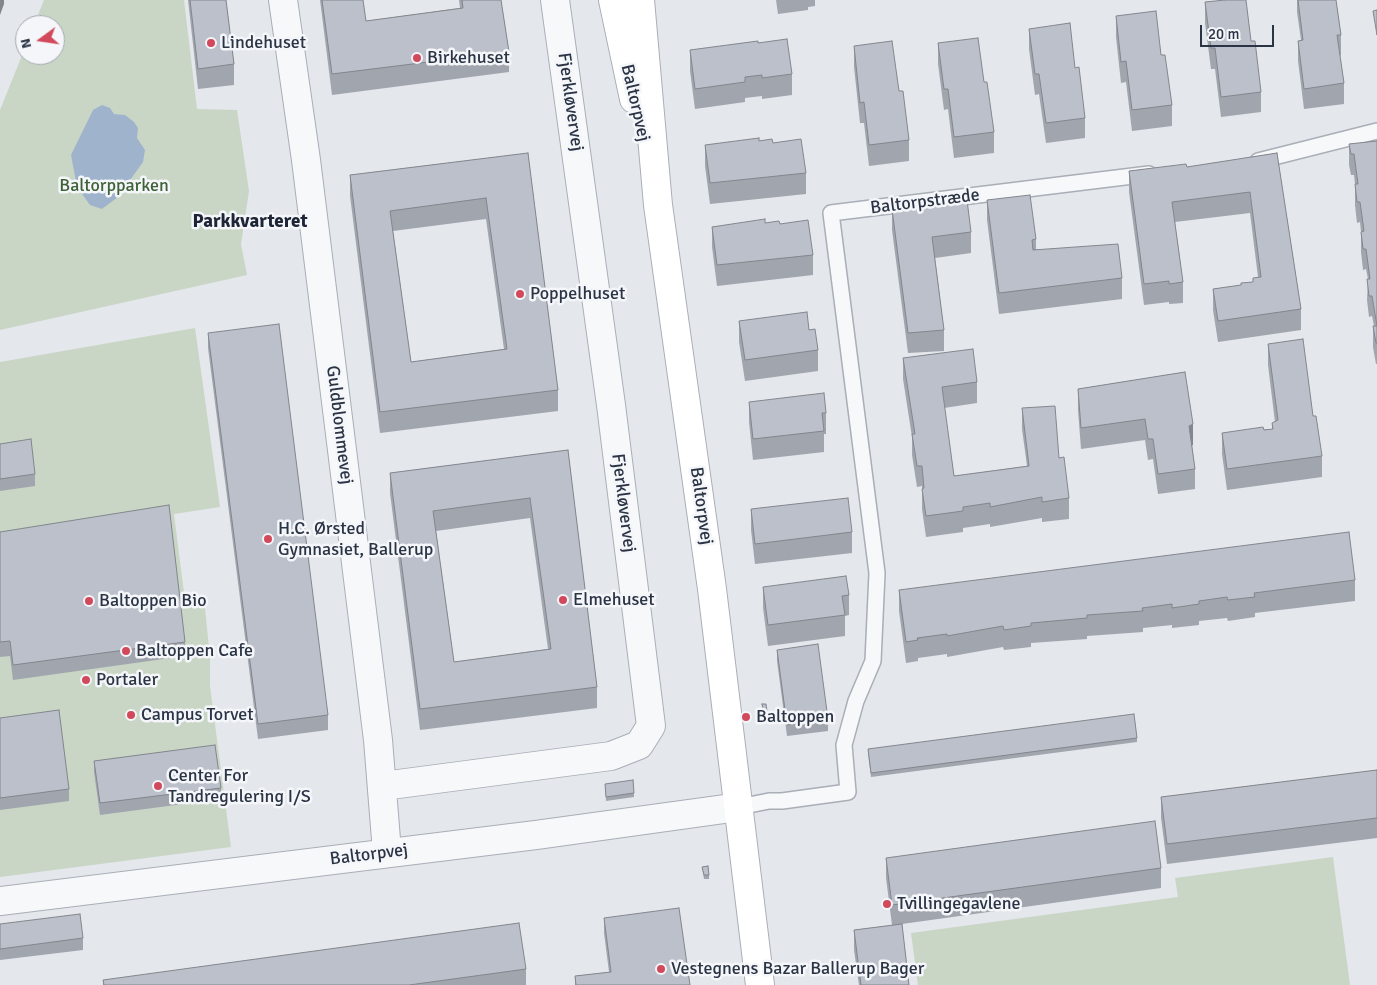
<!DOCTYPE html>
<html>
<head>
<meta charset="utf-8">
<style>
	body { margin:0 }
	#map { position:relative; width:1377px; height:985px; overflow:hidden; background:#e4e7ec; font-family:Signika,sans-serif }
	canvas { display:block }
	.north { position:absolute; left:15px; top:15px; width:50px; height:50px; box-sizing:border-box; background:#f4f6f9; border:1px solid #a4a8b1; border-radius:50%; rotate:256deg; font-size:14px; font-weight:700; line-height:20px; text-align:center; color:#2b3445 }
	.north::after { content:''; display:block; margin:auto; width:18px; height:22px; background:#d1495b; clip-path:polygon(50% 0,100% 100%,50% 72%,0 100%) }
	.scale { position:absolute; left:1200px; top:25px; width:74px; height:22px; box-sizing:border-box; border:2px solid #2b3445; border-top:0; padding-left:6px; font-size:15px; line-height:18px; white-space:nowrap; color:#2b3445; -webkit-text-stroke:4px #f4f6f9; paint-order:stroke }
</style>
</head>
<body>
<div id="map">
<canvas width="1377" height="985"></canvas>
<div class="north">N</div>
<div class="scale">20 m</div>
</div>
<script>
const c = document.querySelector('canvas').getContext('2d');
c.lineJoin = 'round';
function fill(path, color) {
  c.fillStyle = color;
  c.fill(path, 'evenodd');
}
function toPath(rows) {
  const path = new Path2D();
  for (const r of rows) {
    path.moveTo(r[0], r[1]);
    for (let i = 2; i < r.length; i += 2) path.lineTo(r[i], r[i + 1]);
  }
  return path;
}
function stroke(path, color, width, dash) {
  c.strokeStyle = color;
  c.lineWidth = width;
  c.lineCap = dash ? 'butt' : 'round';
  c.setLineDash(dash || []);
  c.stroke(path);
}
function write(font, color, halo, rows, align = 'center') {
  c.font = font + ' Signika,sans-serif';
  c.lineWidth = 5;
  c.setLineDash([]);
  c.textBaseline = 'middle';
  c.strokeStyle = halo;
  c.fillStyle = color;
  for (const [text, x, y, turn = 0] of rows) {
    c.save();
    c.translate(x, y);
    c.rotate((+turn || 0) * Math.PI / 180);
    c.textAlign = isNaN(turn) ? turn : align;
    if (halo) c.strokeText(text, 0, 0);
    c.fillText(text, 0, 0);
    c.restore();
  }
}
fill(toPath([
	[44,0,184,0,197,109,237,110,249,191,241,244,247,275,0,330,0,110,25,48,25,55,55,55,55,25,34,25],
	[195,328,220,507,174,514,185,601,204,599,210,657,210,686,231,847,0,877,0,362],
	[1333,857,1350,985,918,985,911,933,1178,897,1175,878]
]), '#c9d6c5');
fill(toPath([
	[102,105,110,108,114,114,125,115,134,122,138,128,137,138,145,150,143,162,118,197,102,209,90,205,77,187,71,155,93,110]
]), '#9fb4cc');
const lane = toPath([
	[1258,161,1377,131],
	[739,807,769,801,782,801,848,792,844,745,856,701,873,661,877,573,831,213,1149,174]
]);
const street = toPath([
	[283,0,306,160,378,740,387,852],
	[383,786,611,756,639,745,651,726,611,405,555,0],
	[0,901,536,835,739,807]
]);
const secondary = toPath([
	[613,0,634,99],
	[640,0,658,205,712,589,760,985]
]);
stroke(lane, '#a9aeb7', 18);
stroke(street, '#a9aeb7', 30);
stroke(secondary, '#a9aeb7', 30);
stroke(lane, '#f7f8fa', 15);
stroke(street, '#f7f8fa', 28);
stroke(secondary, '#fff', 28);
fill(toPath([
	[188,0,226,0,234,64,234,85,198,89],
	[320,0,363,0,366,21,460,8,459,0,501,0,509,52,509,72,332,95],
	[776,0,815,0,815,6,808,7,808,10,778,14],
	[1297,0,1336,0,1341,35,1341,55,1340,56,1344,83,1344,104,1304,109,1298,61,1298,41,1301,40,1297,12],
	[1205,2,1251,41,1261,92,1261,112,1221,117,1215,69,1211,69,1205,23],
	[1116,16,1161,55,1172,105,1172,126,1132,131,1126,82,1121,83,1116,37],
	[1029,29,1075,68,1085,118,1085,138,1046,143,1039,94,1035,95,1029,49],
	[758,43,792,74,792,95,762,99,762,96,745,98,745,102,695,109,690,71,690,50],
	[938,43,984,82,994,132,994,153,954,158,948,109,944,110,938,64],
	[854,46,899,91,909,140,909,161,869,166,864,123,860,123,854,67],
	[759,141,773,143,806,173,806,194,710,204,705,166,705,145],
	[1377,141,1377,364,1376,364,1373,347,1373,326,1374,326,1372,316,1369,317,1367,300,1368,279,1366,269,1363,270,1361,252,1361,232,1360,222,1357,223,1355,205,1355,184,1354,175,1351,175,1349,165,1349,144],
	[528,153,558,390,558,411,380,433,350,196,350,175],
	[486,219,504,349,411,362,393,231],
	[1277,153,1301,309,1301,330,1218,342,1213,310,1213,289,1241,285,1253,282,1253,278,1258,277,1250,213,1175,222,1183,282,1183,303,1169,304,1169,302,1144,305,1129,192,1129,171,1187,167],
	[987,200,1036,239,1036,250,1122,278,1122,299,999,314,987,220],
	[954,202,971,232,971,253,935,258,944,330,944,351,908,353,892,230,892,209],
	[765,223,780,224,813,255,813,275,717,286,712,247,712,227],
	[739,321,809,330,818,350,818,371,745,381,739,342],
	[208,333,328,715,328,730,258,739,208,348],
	[1268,344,1313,416,1322,456,1322,477,1227,490,1222,454,1222,433,1272,429,1272,423,1275,422,1268,365],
	[903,358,977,382,977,403,944,408,954,476,1027,466,1022,429,1022,408,1059,458,1069,498,1069,519,1042,522,1042,518,990,527,990,524,963,528,963,532,926,537,922,509,922,486,917,487,912,455,912,437,903,379],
	[1185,372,1193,445,1192,445,1195,469,1195,489,1158,494,1153,459,1148,460,1145,440,1081,449,1078,410,1078,389],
	[749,402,826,413,826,434,824,434,824,452,753,460,749,422],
	[0,444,35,474,35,486,0,491],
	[568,450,597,687,597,708,420,730,390,493,390,473],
	[530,518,548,649,454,662,436,531],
	[751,509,852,532,852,553,755,564,751,530],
	[0,532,185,642,185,656,13,680,10,656,0,657],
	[1355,580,1355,601,1255,613,1255,617,1228,621,1227,618,1199,621,1199,625,1172,628,1172,625,1143,628,1143,632,1087,636,1087,639,1031,643,1031,647,1004,650,1003,647,947,657,947,654,918,658,918,661,906,663,899,611,899,590],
	[763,587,849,595,849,615,845,616,845,636,768,646,763,608],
	[777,650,828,719,828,731,787,736,777,661],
	[762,704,767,712,767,716,764,717],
	[0,718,69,789,69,801,0,810],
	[1137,738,1137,742,871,777,868,753,868,749],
	[94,761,221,788,221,799,100,815,94,772],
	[1377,770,1377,838,1167,864,1161,818,1161,797],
	[605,784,634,793,634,797,606,801],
	[886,858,1161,868,1161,888,902,924,909,985,859,985,854,950,854,930,892,925,886,878],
	[702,867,709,875,709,879,704,879],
	[604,918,690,985,575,985,575,976,609,972,604,933],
	[0,924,83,938,83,950,0,960],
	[526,969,526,985,103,985,103,980]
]), '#a1a5ae');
fill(toPath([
	[0,0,4,0,4,4,0,15],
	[1193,424,1193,445,1189,447,1189,426]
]), '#83868d');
const building = toPath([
	[190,0,226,0,234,64,198,69,190,0],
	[322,0,363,0,366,21,463,8,462,0,501,0,509,52,332,74,322,0],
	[1225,0,1246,0,1251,41,1255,41,1261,92,1221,97,1215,48,1211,48,1205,2,1225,0],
	[1298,0,1336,0,1341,35,1337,35,1344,83,1304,89,1298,41,1303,40,1298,0],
	[1377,10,1377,35,1373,11,1377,10],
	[1156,11,1161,55,1165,55,1172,105,1132,110,1126,61,1121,62,1116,16,1156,11],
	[1070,23,1075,68,1079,67,1085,118,1046,123,1039,74,1035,74,1029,29,1070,23],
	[978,38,984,82,987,82,994,132,954,137,948,89,944,89,938,43,978,38],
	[787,39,792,74,762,78,762,75,745,77,745,82,695,89,690,50,758,41,758,43,787,39],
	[892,41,899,91,903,91,909,140,869,145,864,102,860,103,854,46,892,41],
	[759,138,759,141,772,139,773,143,801,139,806,173,710,183,705,145,759,138],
	[1377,141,1377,343,1376,343,1373,326,1377,326,1372,296,1369,296,1367,279,1370,279,1366,249,1363,249,1361,232,1364,231,1360,202,1357,202,1355,184,1358,184,1354,154,1351,154,1349,144,1377,141],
	[528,153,558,390,380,412,350,175,528,153],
	[486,198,507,349,411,362,390,211,486,198],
	[1277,153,1301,309,1218,321,1213,289,1241,285,1241,283,1253,282,1253,278,1261,277,1250,192,1172,202,1183,282,1169,284,1169,281,1144,284,1129,171,1186,164,1187,167,1277,153],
	[1030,195,1036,239,1032,240,1033,250,1118,244,1122,278,999,293,987,200,1030,195],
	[953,199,954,202,967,200,971,232,932,237,944,330,908,333,892,209,953,199],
	[765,219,765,223,779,221,780,224,808,220,813,255,717,265,712,227,765,219],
	[807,312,809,330,815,329,818,350,745,360,739,321,807,312],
	[279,324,328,715,258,724,208,333,279,324],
	[1303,339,1313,416,1316,416,1322,456,1227,469,1222,433,1263,427,1264,430,1273,429,1272,423,1278,420,1268,344,1303,339],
	[973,349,977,382,942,387,954,476,1029,466,1022,408,1055,406,1059,458,1064,457,1069,498,1042,502,1042,497,990,507,990,503,963,507,963,511,926,516,922,489,924,488,922,466,917,466,912,434,915,434,903,358,973,349],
	[1185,372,1193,424,1189,426,1195,469,1158,474,1153,439,1148,439,1145,419,1081,428,1078,389,1185,372],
	[824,393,826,413,822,413,824,431,753,439,749,402,824,393],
	[31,439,35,474,0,479,0,444,31,439],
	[568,450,597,687,420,709,390,473,568,450],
	[530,498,551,649,454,662,433,511,530,498],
	[848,498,852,532,755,544,751,509,848,498],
	[169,505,185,642,13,665,10,641,0,642,0,532,169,505],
	[1349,532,1355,580,1254,593,1255,597,1228,600,1227,597,1199,601,1199,604,1172,608,1172,604,1142,608,1143,611,1087,615,1087,618,1031,623,1031,626,1004,630,1003,626,947,636,947,634,917,638,918,640,906,642,899,590,1349,532],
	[846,576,849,595,842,596,845,615,768,625,763,587,846,576],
	[818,644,828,719,787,725,777,650,818,644],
	[762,704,766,704,767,712,764,713,762,704],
	[59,710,69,789,0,798,0,718,59,710],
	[1134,714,1137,738,871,773,868,749,1134,714],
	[215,745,221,788,100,803,94,761,215,745],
	[1377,770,1377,818,1167,844,1161,797,1377,770],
	[633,780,634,793,606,797,605,784,633,780],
	[1155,821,1161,868,892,905,886,858,1155,821],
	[708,866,709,875,704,875,702,867,708,866],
	[679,908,690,985,576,985,575,976,611,972,604,918,679,908],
	[80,914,83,938,0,949,0,924,80,914],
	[519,923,526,969,409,985,104,985,103,980,519,923],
	[902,924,909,985,861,985,854,930,902,924]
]);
fill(building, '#bbc0ca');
stroke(building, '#83868d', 1);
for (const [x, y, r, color] of [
	[211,43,5,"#d1495b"],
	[417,58,5,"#d1495b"],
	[520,294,5,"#d1495b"],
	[268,539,5,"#d1495b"],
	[563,600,5,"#d1495b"],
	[89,601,5,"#d1495b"],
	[126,651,5,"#d1495b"],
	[86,680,5,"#d1495b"],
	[131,715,5,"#d1495b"],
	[746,717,5,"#d1495b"],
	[158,786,5,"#d1495b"],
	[887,904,5,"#d1495b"],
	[661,969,5,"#d1495b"]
]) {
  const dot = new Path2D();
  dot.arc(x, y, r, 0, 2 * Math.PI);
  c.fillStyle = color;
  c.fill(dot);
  stroke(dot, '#f4f6f9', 2);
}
write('18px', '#2b3445', '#f4f6f9', [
	["Lindehuset",221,43],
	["Birkehuset",427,58],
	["Poppelhuset",530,294],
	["H.C. Ørsted",278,529],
	["Gymnasiet, Ballerup",278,550],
	["Elmehuset",573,600],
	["Baltoppen Bio",99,601],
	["Baltoppen Cafe",136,651],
	["Portaler",96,680],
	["Campus Torvet",141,715],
	["Baltoppen",756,717],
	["Center For",168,776],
	["Tandregulering I/S",168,797],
	["Tvillingegavlene",897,904],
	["Vestegnens Bazar Ballerup Bager",671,969]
], 'left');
write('18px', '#2b3445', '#f4f6f9', [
	["Fjerkløvervej",570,102,82],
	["Baltorpvej",635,103,77],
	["Baltorpstræde",925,202,-7],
	["Guldblommevej",339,425,83],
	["Fjerkløvervej",623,503,83],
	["Baltorpvej",701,506,82],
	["Baltorpvej",369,855,-7]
]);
write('18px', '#3f6138', '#f4f6f9', [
	["Baltorpparken",114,186]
]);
write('bold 19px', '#1d2536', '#f4f6f9', [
	["Parkkvarteret",250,222]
]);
</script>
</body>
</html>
